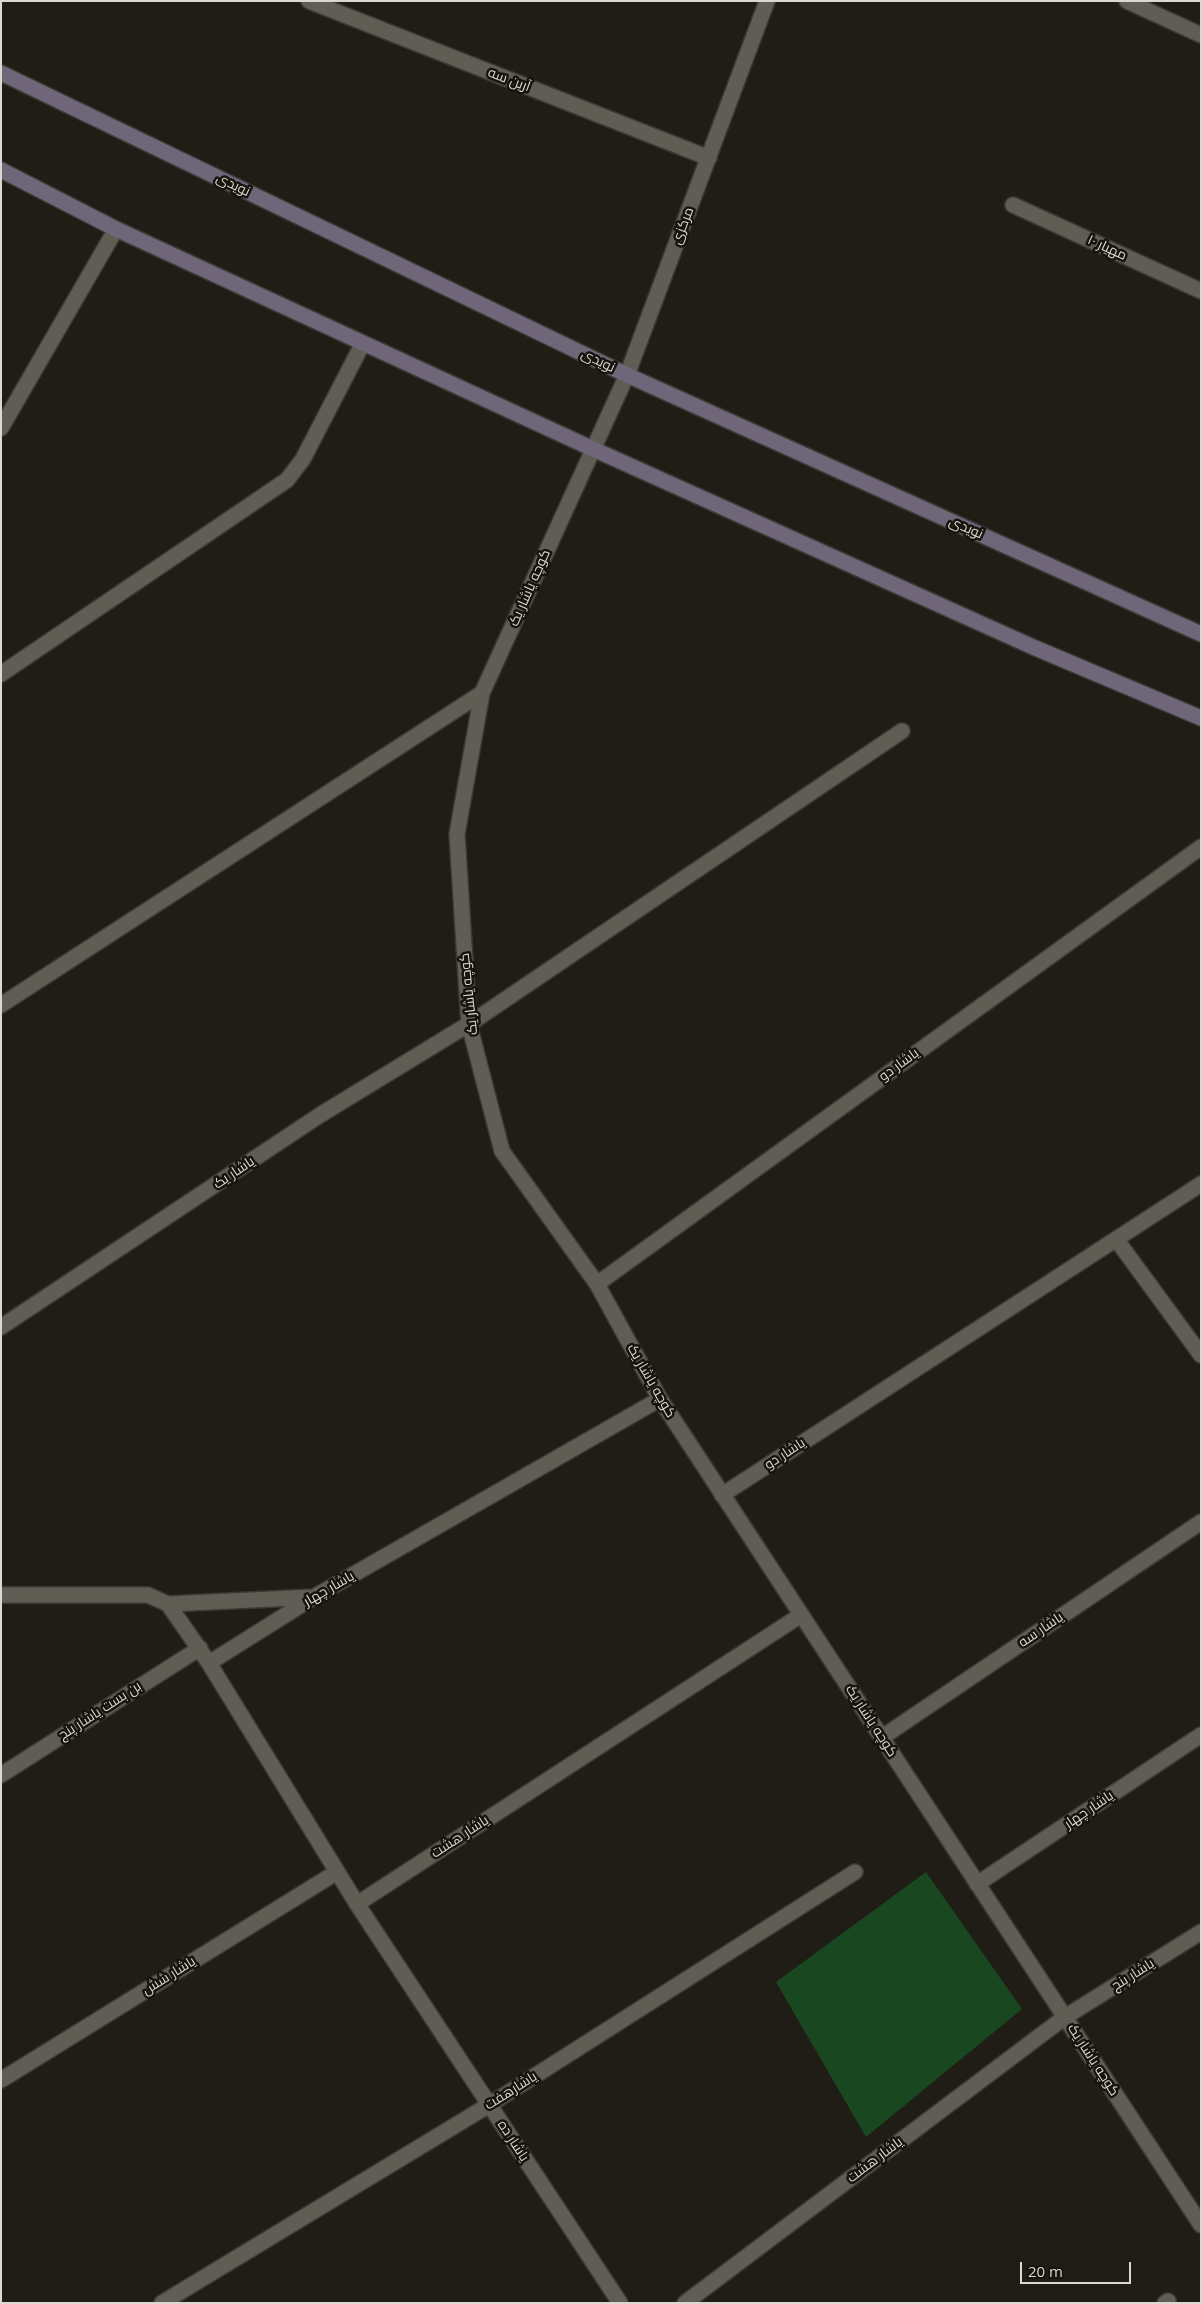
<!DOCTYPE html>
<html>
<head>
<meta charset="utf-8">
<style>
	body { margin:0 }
	#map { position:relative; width:1202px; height:2304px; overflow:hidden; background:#201d16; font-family:"Open Sans",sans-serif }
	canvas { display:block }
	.frame { position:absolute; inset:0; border:2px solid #d9d8d2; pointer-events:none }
	.scale { position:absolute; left:1020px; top:2262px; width:111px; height:22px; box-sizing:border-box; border:2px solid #d9d8d2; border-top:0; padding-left:6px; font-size:15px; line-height:18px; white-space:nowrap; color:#d9d8d2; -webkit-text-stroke:4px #16140d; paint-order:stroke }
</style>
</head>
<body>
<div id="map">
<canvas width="1202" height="2304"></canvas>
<div class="frame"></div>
<div class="scale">20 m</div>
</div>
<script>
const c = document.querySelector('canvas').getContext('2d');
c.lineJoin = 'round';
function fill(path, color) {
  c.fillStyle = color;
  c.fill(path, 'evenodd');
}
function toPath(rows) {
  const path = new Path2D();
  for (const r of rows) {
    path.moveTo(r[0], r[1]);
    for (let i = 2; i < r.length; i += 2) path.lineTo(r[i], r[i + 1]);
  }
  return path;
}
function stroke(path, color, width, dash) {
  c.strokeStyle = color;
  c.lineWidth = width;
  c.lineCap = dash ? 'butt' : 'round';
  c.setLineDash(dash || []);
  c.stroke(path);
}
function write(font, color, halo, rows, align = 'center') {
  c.font = font + ' "Open Sans",Cairo,sans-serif';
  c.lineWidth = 5;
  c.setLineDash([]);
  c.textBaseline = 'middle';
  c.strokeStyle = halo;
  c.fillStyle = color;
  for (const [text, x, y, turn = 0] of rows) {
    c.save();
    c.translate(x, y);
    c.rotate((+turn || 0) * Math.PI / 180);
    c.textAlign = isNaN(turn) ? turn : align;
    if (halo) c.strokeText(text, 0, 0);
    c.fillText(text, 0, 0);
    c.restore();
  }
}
fill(toPath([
	[926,1872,1022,2009,866,2137,776,1982]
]), '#194720');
const street = toPath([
	[309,1,709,158],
	[767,1,627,375,482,693,457,834,469,1024,502,1151,597,1284,660,1399,1201,2225],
	[1127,1,1201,35],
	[1013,205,1201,291],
	[1,428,116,229],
	[1,674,287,480,303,459,363,343],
	[1,1005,482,693],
	[1116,1239,1201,1355],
	[597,1284,1201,847],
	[1,1327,320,1115,469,1024,902,731],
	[722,1495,1201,1184],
	[1,1595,148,1595,168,1604,209,1663,314,1597,660,1399],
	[168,1604,314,1597],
	[209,1663,357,1904,801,1615],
	[881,1738,1201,1522],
	[1,1775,200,1648],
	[977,1884,1201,1735],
	[357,1904,620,2303],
	[1,2080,337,1872],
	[162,2303,489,2105,855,1872],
	[685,2303,1065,2017,1201,1932],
	[1165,2303,1168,2301]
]);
const secondary = toPath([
	[1,73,627,375,1201,634],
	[1,170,116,229,593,449,1033,647,1201,718]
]);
stroke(street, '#3b3a35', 18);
stroke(secondary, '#3b3a35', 18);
stroke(street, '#605e54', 15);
stroke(secondary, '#70667a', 15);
write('14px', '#d9d8d2', '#16140d', [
	["آرین سه",509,80,21],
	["نویدی",233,185,26],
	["مرکزی",683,226,-69],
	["مهیار ۱۰",1107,248,25],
	["نویدی",598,361,26],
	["نویدی",966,528,24],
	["کوچه یاشار یک",530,588,-66],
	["کوچه یاشار یک",469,994,-96],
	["یاشار دو",899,1065,-36],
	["یاشار یک",234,1173,-34],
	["کوچه یاشار یک",651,1381,60],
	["یاشار دو",785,1454,-33],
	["یاشار چهار",329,1589,-30],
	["یاشار سه",1041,1630,-34],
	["بن بست یاشار پنج",100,1711,-33],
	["کوچه یاشار یک",871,1721,57],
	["یاشار چهار",1089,1810,-34],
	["یاشار هشت",460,1837,-33],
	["یاشار پنج",1133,1975,-32],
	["یاشار شش",169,1976,-32],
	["کوچه یاشار یک",1093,2060,57],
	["یاشارهفت",511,2091,-32],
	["یاشار ده",513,2141,57],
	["یاشار هشت",875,2160,-37]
]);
</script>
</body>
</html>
